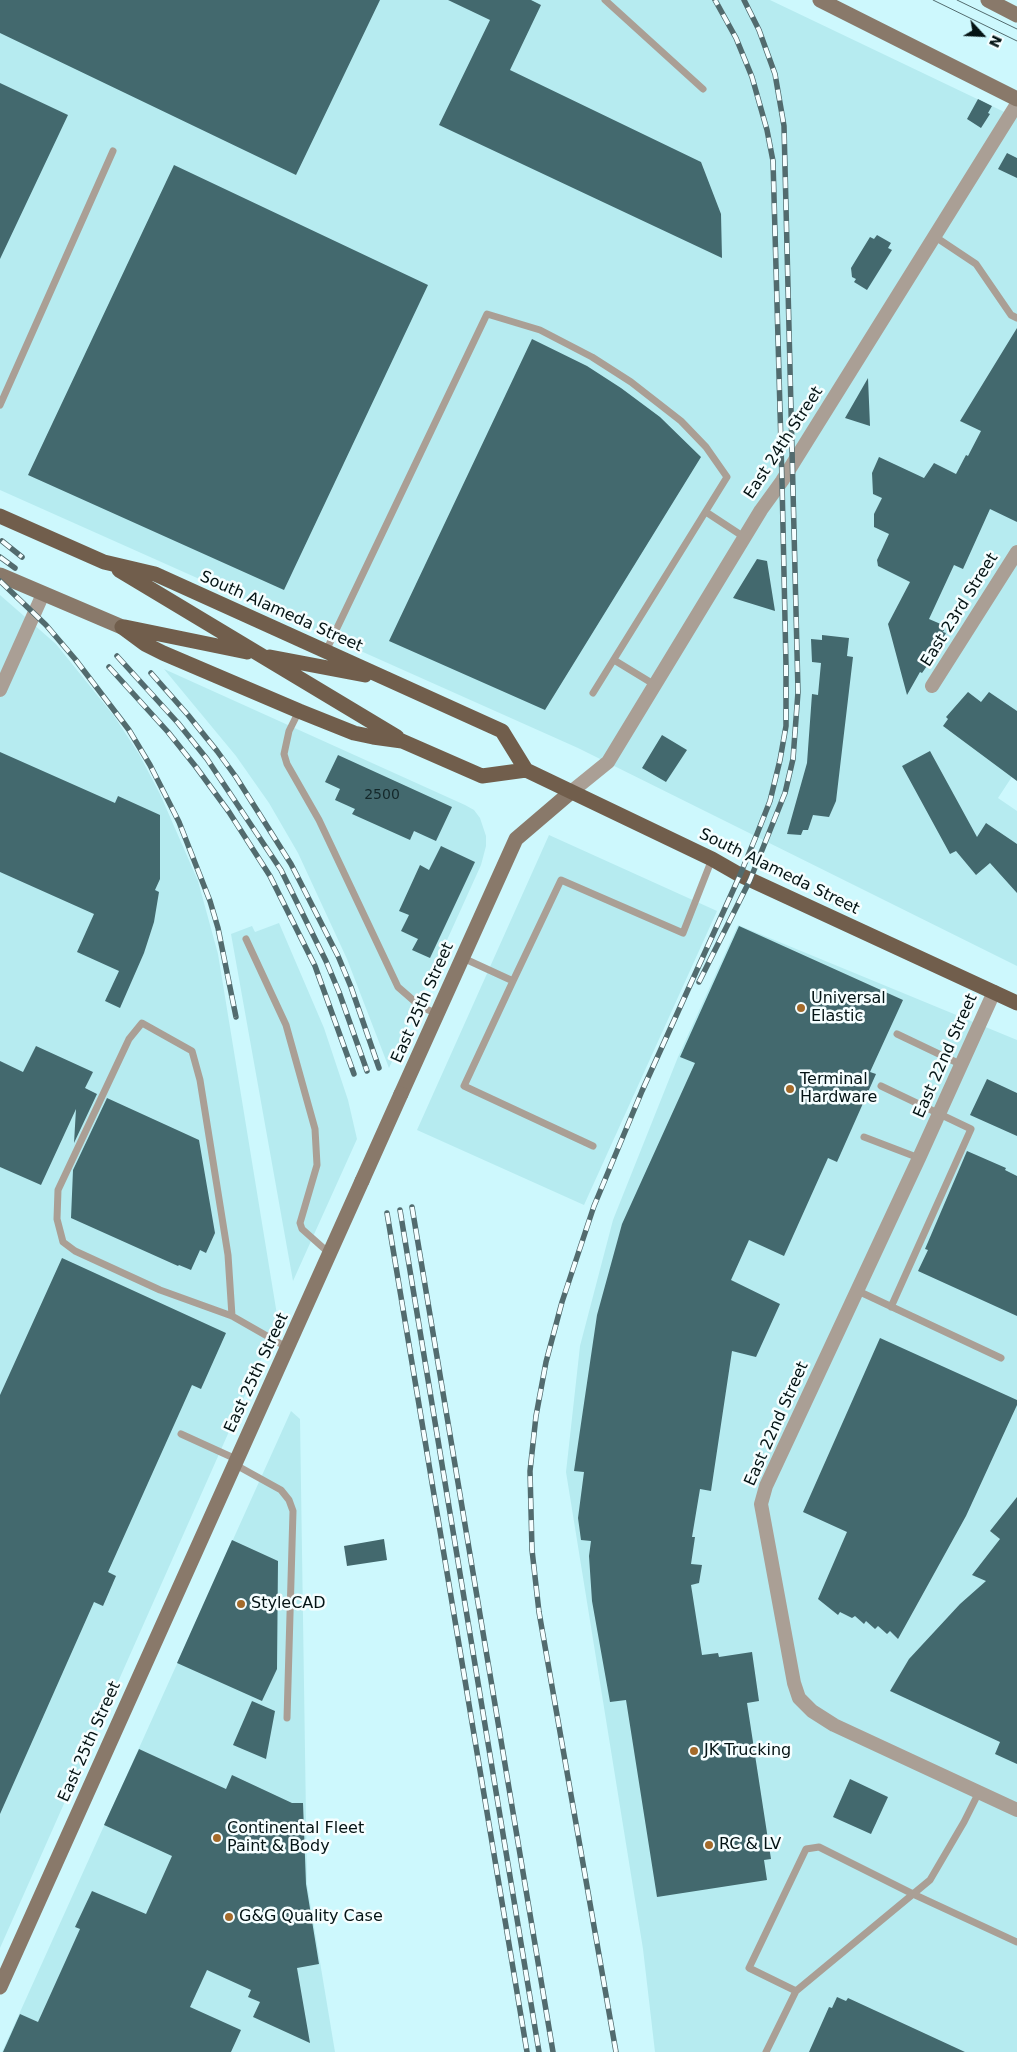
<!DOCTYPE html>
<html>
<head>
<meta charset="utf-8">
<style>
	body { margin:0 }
	#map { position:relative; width:1017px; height:2052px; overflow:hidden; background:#cdf8fd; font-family:"DejaVu Sans",sans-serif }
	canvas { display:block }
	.north { position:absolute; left:957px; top:10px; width:50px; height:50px; -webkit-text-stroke:4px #f5feff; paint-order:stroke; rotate:115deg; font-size:14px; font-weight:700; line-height:20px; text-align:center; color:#041314 }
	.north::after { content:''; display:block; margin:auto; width:18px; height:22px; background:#041314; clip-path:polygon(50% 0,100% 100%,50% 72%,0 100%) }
</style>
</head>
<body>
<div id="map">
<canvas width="1017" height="2052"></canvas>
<div class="north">N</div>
</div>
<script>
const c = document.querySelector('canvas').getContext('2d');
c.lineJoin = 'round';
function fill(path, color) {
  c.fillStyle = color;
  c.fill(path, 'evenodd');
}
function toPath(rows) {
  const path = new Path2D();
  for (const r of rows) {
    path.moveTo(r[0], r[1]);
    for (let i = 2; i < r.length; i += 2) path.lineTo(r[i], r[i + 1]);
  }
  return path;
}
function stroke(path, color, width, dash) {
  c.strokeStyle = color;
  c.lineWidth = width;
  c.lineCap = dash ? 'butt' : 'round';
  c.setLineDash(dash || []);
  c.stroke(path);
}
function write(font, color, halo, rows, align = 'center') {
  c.font = font + ' "DejaVu Sans",sans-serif';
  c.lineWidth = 5;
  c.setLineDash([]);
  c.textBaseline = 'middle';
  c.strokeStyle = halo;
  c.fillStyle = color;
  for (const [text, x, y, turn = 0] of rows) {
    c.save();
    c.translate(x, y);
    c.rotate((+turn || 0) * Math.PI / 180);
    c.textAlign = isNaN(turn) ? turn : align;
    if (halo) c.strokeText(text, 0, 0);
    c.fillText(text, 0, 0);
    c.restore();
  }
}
fill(toPath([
	[0,0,770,0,1017,118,1017,769,998,798,1017,811,1017,966,578,748,0,490],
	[0,595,56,644,114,716,139,754,160,794,198,881,218,954,278,1321,0,1948],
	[164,669,465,805,474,810,480,818,486,836,486,846,481,865,389,1068,347,959,298,853,269,803,236,756],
	[549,835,717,911,584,1205,417,1130],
	[279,923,324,1028,348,1100,357,1139,293,1281,231,934,252,926,255,932],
	[738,925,1017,1040,1017,2052,655,2052,643,1949,566,1472,580,1346,613,1220,678,1057],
	[291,1411,300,1419,307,1884,335,2052,2,2052]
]), '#b6ebf0');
fill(toPath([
	[0,0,380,0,296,175,0,33],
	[448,0,531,0,541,5,510,70,701,162,721,214,722,258,439,125,490,20],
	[0,83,68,115,0,259],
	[978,99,992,106,988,113,990,114,981,128,967,119],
	[1007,153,1017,158,1017,178,998,169],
	[174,165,428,285,284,590,28,475],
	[877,235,891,243,888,248,892,250,867,290,854,282,856,279,852,277,851,268,870,237,874,239],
	[1017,328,1017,522,990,509,963,569,954,565,929,619,943,625,945,628,943,632,946,633,934,656,922,673,920,672,907,695,888,624,910,582,878,566,877,560,889,534,874,527,874,514,882,498,873,494,872,473,879,457,924,478,934,463,956,474,966,455,968,456,981,431,960,421],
	[532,339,587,366,621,388,660,417,701,457,545,710,389,641],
	[868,378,870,426,845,418],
	[757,559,767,561,775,611,733,598],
	[822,635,849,638,847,656,853,657,836,801,829,817,813,815,808,830,803,830,801,835,787,834,807,763,812,694,818,695,821,663,812,662,811,639,822,640],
	[968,692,981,702,989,692,1017,711,1017,781,943,726,948,719,946,717],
	[662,735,687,750,666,782,642,768],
	[930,751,977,837,986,823,1017,844,1017,893,990,863,976,875,956,851,950,854,902,766],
	[0,752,115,803,118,796,160,815,160,879,155,890,159,892,154,922,144,953,120,1008,105,1001,119,971,77,952,94,914,0,872],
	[338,755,452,807,436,841,414,831,410,840,352,814,355,809,335,800,340,789,325,782],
	[441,846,475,862,430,958,412,950,418,939,401,931,409,915,399,911,420,865,429,870],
	[739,926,903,1000,870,1072,876,1074,837,1162,828,1158,784,1256,749,1240,731,1280,780,1304,756,1357,732,1351,711,1491,700,1489,692,1537,695,1537,691,1564,702,1565,699,1583,691,1585,702,1655,718,1653,719,1657,752,1652,759,1701,747,1703,771,1859,764,1860,767,1880,657,1897,626,1700,610,1702,592,1601,589,1556,591,1541,581,1540,578,1518,584,1472,574,1471,597,1315,622,1224,695,1063,680,1057],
	[36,1046,93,1072,85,1088,97,1094,74,1143,76,1109,41,1185,0,1167,0,1061,23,1072],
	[987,1079,1017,1093,1017,1136,970,1115],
	[107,1098,199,1140,215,1233,206,1253,200,1250,191,1270,179,1265,178,1266,71,1218,73,1170],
	[967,1151,1006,1168,1005,1170,1017,1176,1017,1316,918,1271,928,1250,925,1249],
	[62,1258,226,1333,201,1389,192,1385,108,1572,116,1576,103,1606,94,1602,0,1814,0,1395],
	[880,1338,1017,1400,1017,1405,966,1516,898,1639,890,1631,887,1634,878,1626,875,1629,866,1621,864,1624,855,1616,852,1618,840,1612,838,1615,818,1599,847,1532,803,1512],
	[1017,1497,1017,1764,995,1754,1000,1742,890,1691,909,1659,960,1604,986,1581,972,1575,1000,1539,990,1531],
	[384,1539,387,1560,347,1566,344,1546],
	[232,1540,278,1561,277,1669,262,1701,177,1663],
	[252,1701,275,1711,266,1759,233,1745],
	[139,1749,226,1789,232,1775,292,1803,303,1803,306,1884,319,1964,297,1968,310,2043,253,2017,260,2002,248,1997,251,1990,207,1970,190,2007,241,2030,231,2052,3,2052,20,2014,38,2022,80,1929,75,1927,92,1891,146,1914,172,1856,104,1825],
	[850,1779,888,1797,871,1834,833,1817],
	[837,1997,846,2001,848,1998,965,2052,809,2052,829,2007,832,2008]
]), '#43696e');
stroke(toPath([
	[605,0,703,89],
	[934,236,976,264,1011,315,1017,318],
	[0,405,113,151],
	[706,512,744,537],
	[326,651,487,314,540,330,592,357,631,382,681,421,706,447,727,477,593,693],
	[614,660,655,685],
	[299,711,289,731,284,754,287,764,319,820,398,987,421,1007,438,1014],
	[246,939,286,1025,315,1129,317,1165,300,1223,302,1229,329,1253],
	[463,958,513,981,464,1086,593,1146],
	[513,981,561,880,683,933,712,859],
	[897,1034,962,1065],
	[881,1086,971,1129,891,1307],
	[864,1137,919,1158],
	[858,1291,1001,1358],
	[232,1316,228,1255,200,1080,192,1051,142,1023,129,1039,58,1190,57,1219,63,1242,75,1251,160,1290,232,1316,288,1348],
	[181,1434,236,1459],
	[234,1464,281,1490,289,1500,293,1511,287,1718],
	[796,1991,749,1968,806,1849,819,1847,913,1894,1017,1942],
	[766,2052,796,1991,930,1880,964,1822,979,1792]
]), '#aa9f95', 7);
stroke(toPath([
	[932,686,1017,552],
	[0,690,43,594],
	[571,792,608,762,761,510,782,481,1017,104],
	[994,992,919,1158,766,1486,761,1504,794,1683,799,1698,812,1711,834,1725,1017,1810]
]), '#aa9f95', 14);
stroke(toPath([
	[820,0,1017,99],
	[988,0,1017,15],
	[0,575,122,627],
	[401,1094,516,839,571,792],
	[0,1987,362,1181]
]), '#89796a', 15);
stroke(toPath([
	[0,516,104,562,155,574,502,731,526,770,712,859,740,875,1017,1003],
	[119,570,397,737],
	[122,627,145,644,163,653,299,711,354,733,373,737,402,741,482,776,526,770],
	[125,627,247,652],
	[270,657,365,675]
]), '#715e4c', 15);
stroke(toPath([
	[933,0,1017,41],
	[957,0,1017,29]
]), '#526b6e', 1);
const rail = toPath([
	[2,541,22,557],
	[0,557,15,568],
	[0,581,46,625,75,659,129,730,150,765,179,822,210,901,218,928,236,1017],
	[117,656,178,723,207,759,281,870,326,961,339,992,367,1071],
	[109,667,168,732,196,767,229,812,270,876,315,966,354,1074],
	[151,673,188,715,217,751,236,777,291,864,338,956,351,987,379,1068],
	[699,982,750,880,785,793,793,759,798,692,784,126,775,74,759,30,744,0],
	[412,1207,553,2052],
	[400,1210,539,2052],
	[387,1213,527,2052],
	[616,2052,539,1612,532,1550,530,1471,536,1416,546,1362,562,1302,594,1206,642,1091,740,875,757,834,770,801,780,760,786,726,786,666,782,481,773,161,767,130,752,77,736,38,715,0]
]);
stroke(rail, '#526b6e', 5.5);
stroke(rail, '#f5feff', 4, [11]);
stroke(toPath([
	[362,1181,401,1094]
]), '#89796a', 15);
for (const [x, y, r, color] of [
	[801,1008,5,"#a46a2a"],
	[790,1089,5,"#a46a2a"],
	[241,1604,5,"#a46a2a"],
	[694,1751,5,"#a46a2a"],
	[217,1838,5,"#a46a2a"],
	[709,1845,5,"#a46a2a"],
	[229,1917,5,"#a46a2a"]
]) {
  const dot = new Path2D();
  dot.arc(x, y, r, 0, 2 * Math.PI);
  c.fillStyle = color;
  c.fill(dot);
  stroke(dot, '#f5feff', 2);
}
write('14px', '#14282a', null, [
	["2500",382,795]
]);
write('16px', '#041314', '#f5feff', [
	["East 24th Street",784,443,-57],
	["East 23rd Street",960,610,-58],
	["South Alameda Street",281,612,24],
	["South Alameda Street",779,872,26],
	["East 25th Street",423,1003,-66],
	["East 22nd Street",946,1056,-66],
	["East 25th Street",257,1373,-65],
	["East 22nd Street",777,1424,-66],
	["East 25th Street",90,1742,-66]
]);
write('16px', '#041314', '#f5feff', [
	["Universal",811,999],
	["Elastic",811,1017],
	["Terminal",800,1080],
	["Hardware",800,1098],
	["StyleCAD",251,1604],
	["JK Trucking",704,1751],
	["Continental Fleet",227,1829],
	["Paint & Body",227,1847],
	["RC & LV",719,1845],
	["G&G Quality Case",239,1917]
], 'left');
</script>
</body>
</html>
